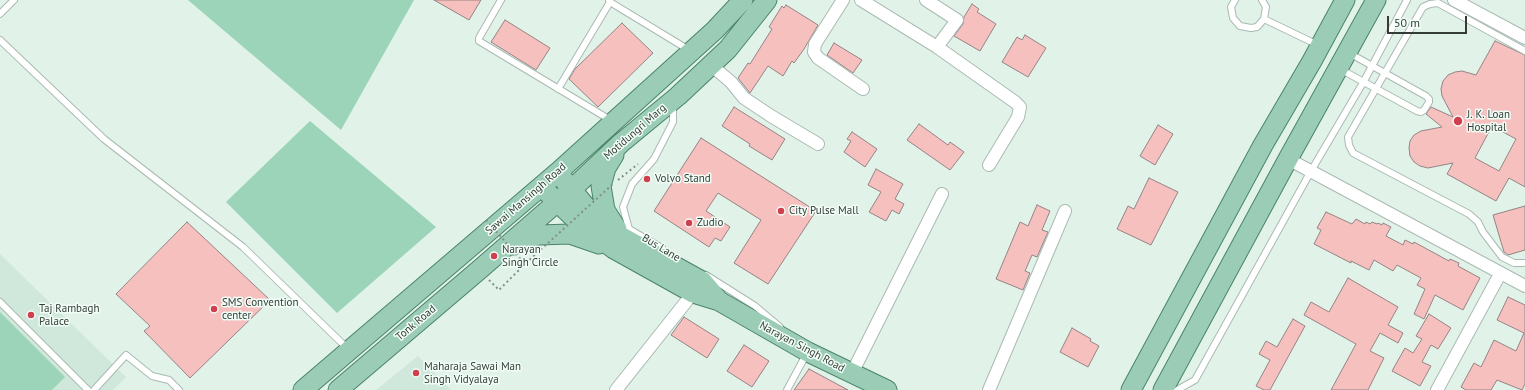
<!DOCTYPE html>
<html>
<head>
<meta charset="utf-8">
<style>
	body { margin:0 }
	#map { position:relative; width:1525px; height:390px; overflow:hidden; background:#e1f2e9; font-family:"PT Sans",sans-serif }
	canvas { display:block }
	.scale { position:absolute; left:1387px; top:16px; width:80px; height:18px; box-sizing:border-box; border:2px solid #353c38; border-top:0; padding-left:5px; font-size:12px; line-height:14px; white-space:nowrap; color:#353c38; -webkit-text-stroke:3px #f1fef7; paint-order:stroke }
</style>
</head>
<body>
<div id="map">
<canvas width="1525" height="390"></canvas>
<div class="scale">50 m</div>
</div>
<script>
const c = document.querySelector('canvas').getContext('2d');
c.lineJoin = 'round';
function fill(path, color) {
  c.fillStyle = color;
  c.fill(path, 'evenodd');
}
function toPath(rows) {
  const path = new Path2D();
  for (const r of rows) {
    path.moveTo(r[0], r[1]);
    for (let i = 2; i < r.length; i += 2) path.lineTo(r[i], r[i + 1]);
  }
  return path;
}
function stroke(path, color, width, dash) {
  c.strokeStyle = color;
  c.lineWidth = width;
  c.lineCap = dash ? 'butt' : 'round';
  c.setLineDash(dash || []);
  c.stroke(path);
}
function write(font, color, halo, rows, align = 'center') {
  c.font = font + ' "PT Sans",sans-serif';
  c.lineWidth = 3;
  c.setLineDash([]);
  c.textBaseline = 'middle';
  c.strokeStyle = halo;
  c.fillStyle = color;
  for (const [text, x, y, turn = 0] of rows) {
    c.save();
    c.translate(x, y);
    c.rotate((+turn || 0) * Math.PI / 180);
    c.textAlign = isNaN(turn) ? turn : align;
    if (halo) c.strokeText(text, 0, 0);
    c.fillText(text, 0, 0);
    c.restore();
  }
}
fill(toPath([
	[0,254,126,377,113,390,0,390],
	[418,356,451,390,376,390]
]), '#d0e8db');
fill(toPath([
	[188,0,414,0,341,130],
	[310,121,436,227,337,313,226,202],
	[0,312,65,377,52,390,0,390]
]), '#9bd4b8');
const building = toPath([
	[434,0,481,0,469,20,434,0],
	[972,4,979,9,977,12,996,24,980,51,954,36,963,24,964,17,972,4],
	[786,5,818,25,804,49,794,63,792,61,783,76,768,66,750,93,738,78,748,63,750,64,772,29,769,27,782,6,784,8,786,5],
	[505,20,550,48,536,70,491,42,505,20],
	[622,23,653,53,598,107,569,79,575,69,622,23],
	[1025,35,1046,48,1028,77,1002,62,1017,37,1022,40,1025,35],
	[1495,41,1525,55,1525,187,1509,178,1496,201,1447,174,1453,163,1428,168,1420,166,1414,162,1410,156,1409,148,1410,141,1414,135,1421,131,1442,127,1426,114,1431,107,1453,117,1442,96,1441,89,1443,81,1448,75,1455,72,1462,71,1476,75,1495,41],
	[1492,126,1516,139,1499,171,1475,158,1492,126],
	[834,43,862,60,853,73,827,55,834,43],
	[734,107,785,139,772,160,749,146,750,144,722,126,734,107],
	[919,124,948,145,950,142,964,152,950,170,907,140,919,124],
	[1158,125,1173,134,1155,165,1140,156,1158,125],
	[852,132,877,149,865,167,844,152,851,141,847,139,852,132],
	[701,138,816,211,768,284,734,263,761,220,718,193,706,211,730,227,721,241,715,238,709,247,654,211,701,138],
	[876,169,903,184,895,199,904,204,899,214,892,210,886,221,869,212,881,192,868,185,876,169],
	[1149,178,1178,192,1151,245,1117,229,1128,206,1134,209,1149,178],
	[1037,205,1050,211,1042,230,1048,232,1037,257,1032,255,1025,271,1030,273,1023,290,996,279,1020,222,1028,226,1037,205],
	[1525,206,1525,250,1508,255,1504,252,1493,215,1525,206],
	[1326,212,1352,224,1356,219,1365,224,1366,222,1370,224,1372,222,1377,224,1378,223,1382,225,1383,223,1391,227,1386,236,1403,245,1405,240,1413,244,1414,242,1449,261,1450,259,1459,263,1458,266,1480,278,1463,310,1435,295,1424,319,1414,314,1425,289,1417,285,1421,278,1397,265,1393,271,1374,260,1369,270,1351,261,1351,263,1314,244,1321,230,1317,228,1326,212],
	[187,222,270,300,190,378,144,331,150,326,116,294,187,222],
	[1348,278,1398,307,1388,325,1403,333,1398,343,1380,333,1370,351,1384,358,1368,390,1331,390,1356,344,1304,315,1311,302,1329,312,1348,278],
	[1508,297,1525,305,1525,384,1522,390,1497,380,1491,390,1466,390,1461,387,1474,363,1481,367,1494,340,1516,351,1524,333,1497,320,1508,297],
	[1429,314,1451,328,1438,349,1431,345,1422,362,1431,366,1420,386,1392,371,1405,348,1413,353,1422,339,1416,336,1429,314],
	[684,317,719,339,707,358,671,335,684,317],
	[1293,319,1305,326,1270,390,1264,390,1256,386,1270,360,1259,354,1266,341,1277,347,1293,319],
	[1072,328,1091,339,1090,341,1099,346,1088,367,1060,352,1072,328],
	[744,345,769,361,752,387,727,371,744,345],
	[809,369,848,390,794,390,809,369]
]);
fill(building, '#f6c0bf');
stroke(building, '#958383', 1);
const service = toPath([
	[501,0,479,38,479,41,612,121],
	[609,0,610,2,689,50],
	[1235,0,1231,7,1233,18,1240,26,1251,28,1257,27,1264,19,1266,7,1262,0],
	[0,14,14,0],
	[1264,19,1318,45],
	[0,40,104,139,243,247,348,349],
	[1525,51,1438,3,1430,4,1423,7,1348,137,1349,145,1353,153,1469,214,1478,222,1483,232,1502,257,1514,263,1525,263],
	[1340,69,1417,111,1421,112,1424,110,1429,102,1429,99,1426,96,1349,53],
	[558,89,610,2],
	[662,248,629,229,623,207,632,184,654,159,673,122,673,105],
	[706,275,755,306,780,327],
	[0,302,88,390],
	[94,390,126,355,152,376,169,380,179,390],
	[787,390,807,353],
	[1177,390,1195,380,1311,171,1364,81,1407,0]
]);
const minor = toPath([
	[843,0,815,44,814,52,818,58,863,89],
	[861,0,937,47,1015,102,1020,107,1018,117,989,165],
	[926,0,957,20,937,47],
	[1454,0,1525,38],
	[711,65,731,82,744,98,771,116,818,144],
	[1288,159,1525,286],
	[852,373,942,194],
	[616,390,693,293],
	[989,390,1065,211],
	[1437,390,1500,274]
]);
const primary = toPath([
	[614,155,606,168,601,186,605,210,617,229],
	[563,179,593,215,606,225,622,237,702,281,719,301],
	[548,193,579,223,614,249,693,293,719,301,808,352,887,390],
	[513,245,522,240,539,235,570,234,599,244],
	[303,390,558,172,715,30,743,0],
	[338,390,479,270,571,190,621,143,678,96,728,49,767,0],
	[1131,390,1263,145,1312,61,1345,0],
	[1163,390,1288,159,1376,0]
]);
stroke(service, '#aabab2', 8);
stroke(minor, '#aabab2', 14);
stroke(primary, '#4a846a', 21);
stroke(toPath([
	[618,180,638,164],
	[489,280,499,290,525,264]
]), '#84908a', 2, [2, 3]);
stroke(service, '#fff', 6);
stroke(minor, '#fff', 12);
stroke(primary, '#9accb6', 19);
stroke(toPath([
	[486,220,525,264,614,183]
]), '#84908a', 2, [2, 3]);
for (const [x, y, r, color] of [
	[1458,121,5,"#d03f4e"],
	[647,179,4,"#d03f4e"],
	[781,211,4,"#d03f4e"],
	[689,223,4,"#d03f4e"],
	[494,256,4,"#d03f4e"],
	[214,309,4,"#d03f4e"],
	[31,315,4,"#d03f4e"],
	[416,373,4,"#d03f4e"]
]) {
  const dot = new Path2D();
  dot.arc(x, y, r, 0, 2 * Math.PI);
  c.fillStyle = color;
  c.fill(dot);
  stroke(dot, '#f1fef7', 1.5);
}
write('11px', '#353c38', '#f1fef7', [
	["J. K. Loan",1467,115],
	["Hospital",1467,128],
	["Volvo Stand",655,179],
	["City Pulse Mall",789,211],
	["Zudio",697,223],
	["Narayan",502,250],
	["Singh Circle",502,263],
	["SMS Convention",222,303],
	["center",222,316],
	["Taj Rambagh",39,309],
	["Palace",39,322],
	["Maharaja Sawai Man",424,367],
	["Singh Vidyalaya",424,380]
], 'left');
write('11px', '#353c38', '#f1fef7', [
	["Motidungri Marg",635,132,-41],
	["Sawai Mansingh Road",526,199,-41],
	["Bus Lane",661,248,31],
	["Tonk Road",416,323,-40],
	["Narayan Singh Road",802,347,28]
]);
</script>
</body>
</html>
